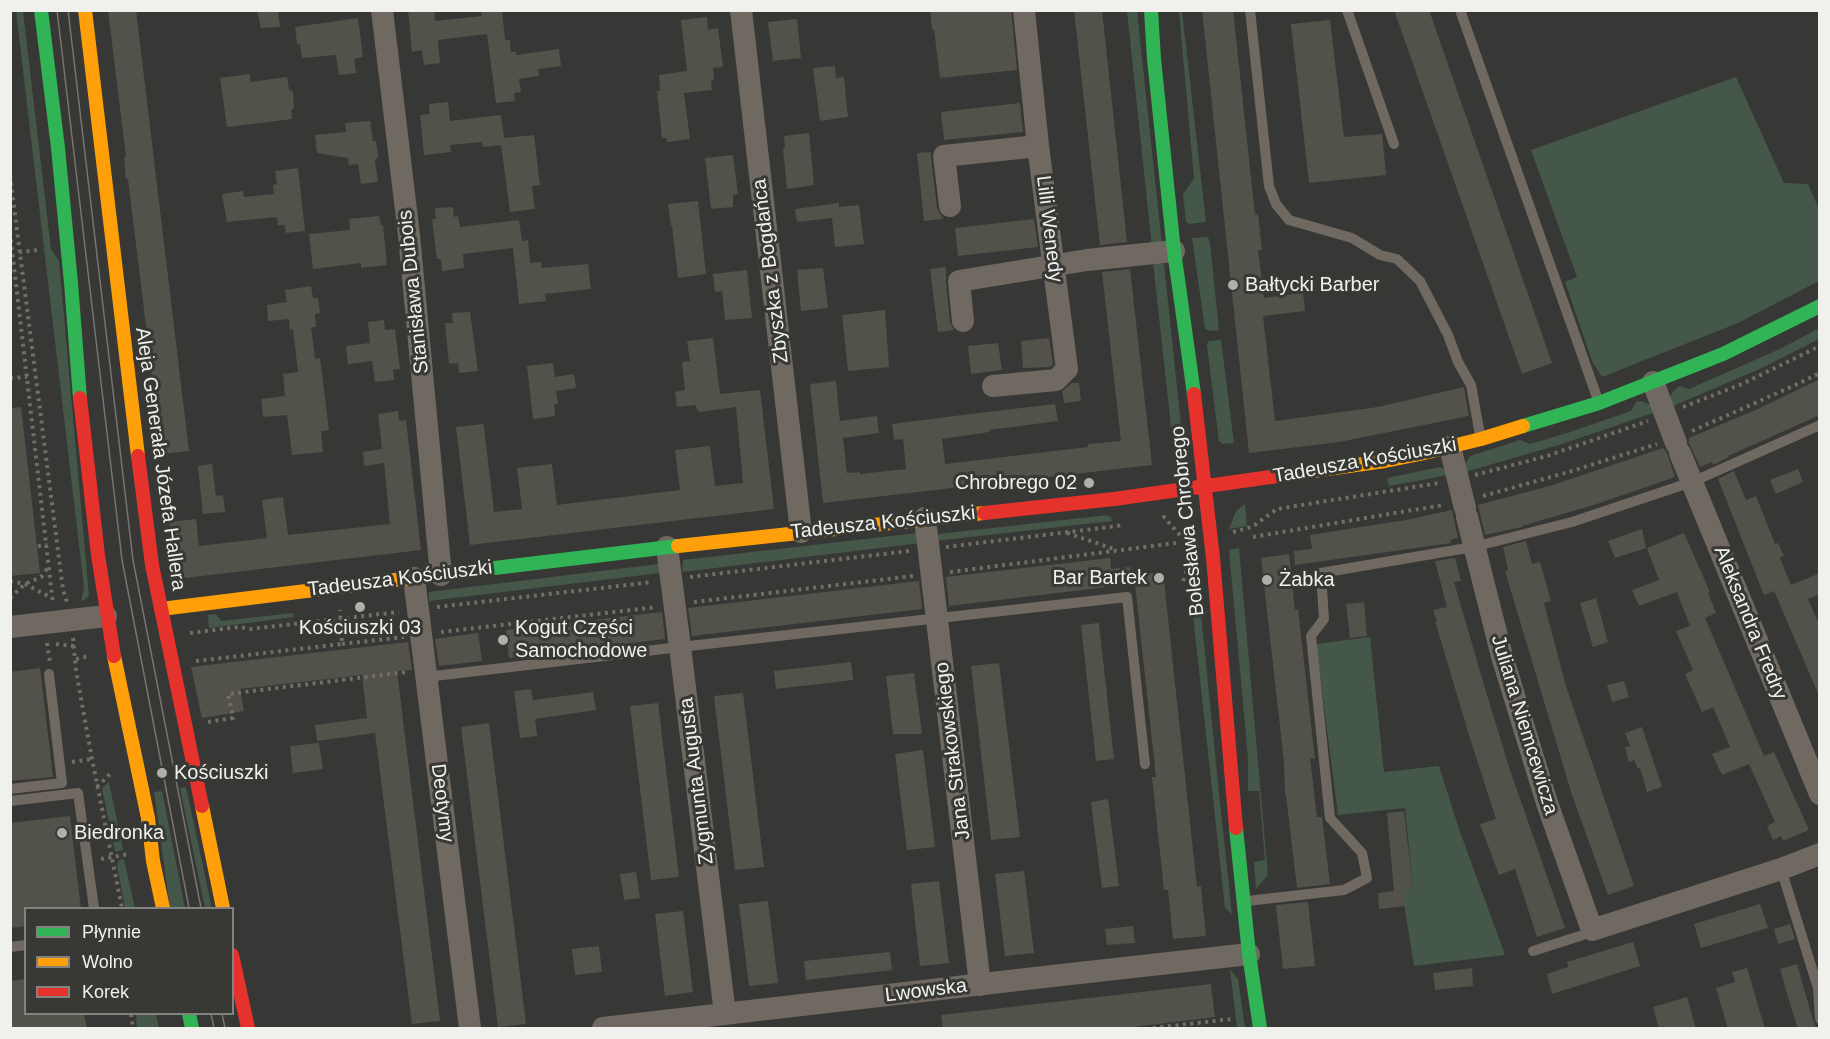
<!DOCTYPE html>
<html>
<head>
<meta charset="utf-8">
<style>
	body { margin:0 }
	#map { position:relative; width:1830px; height:1039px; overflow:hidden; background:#373735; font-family:Arial,sans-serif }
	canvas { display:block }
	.frame { position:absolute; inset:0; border:12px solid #f0f0ed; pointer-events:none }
	.legend { position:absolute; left:24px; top:907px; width:210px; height:108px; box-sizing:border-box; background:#383834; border:2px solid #82827e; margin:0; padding:8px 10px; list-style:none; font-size:18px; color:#f0f0ed }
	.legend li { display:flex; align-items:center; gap:12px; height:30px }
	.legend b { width:30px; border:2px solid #82827e }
</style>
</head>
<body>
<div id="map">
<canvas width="1830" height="1039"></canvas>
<div class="frame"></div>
<ul class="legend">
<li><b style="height:8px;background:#30b455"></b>Płynnie</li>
<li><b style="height:8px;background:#ff9f0a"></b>Wolno</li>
<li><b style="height:8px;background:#e5322d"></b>Korek</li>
</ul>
</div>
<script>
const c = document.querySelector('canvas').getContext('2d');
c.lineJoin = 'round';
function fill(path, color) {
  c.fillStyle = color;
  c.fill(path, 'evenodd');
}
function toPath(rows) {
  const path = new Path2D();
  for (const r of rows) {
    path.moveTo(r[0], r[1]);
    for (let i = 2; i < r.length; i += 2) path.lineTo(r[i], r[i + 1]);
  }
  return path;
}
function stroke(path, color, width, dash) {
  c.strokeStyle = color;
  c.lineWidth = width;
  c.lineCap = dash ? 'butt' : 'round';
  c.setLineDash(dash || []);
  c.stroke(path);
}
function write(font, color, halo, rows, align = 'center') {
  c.font = font + ' Arial,sans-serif';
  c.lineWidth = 6;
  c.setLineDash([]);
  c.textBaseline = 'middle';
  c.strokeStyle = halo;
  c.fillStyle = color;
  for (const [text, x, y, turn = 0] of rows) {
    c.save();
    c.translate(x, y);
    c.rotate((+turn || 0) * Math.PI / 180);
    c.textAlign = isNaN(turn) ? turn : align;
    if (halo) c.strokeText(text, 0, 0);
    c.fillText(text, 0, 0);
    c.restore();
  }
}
fill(toPath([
	[16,11,23,11,51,249,59,261,89,596,81,602,84,587],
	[1127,11,1137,11,1162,245,1152,248],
	[1179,11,1182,11,1206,222,1189,224,1186,222,1183,194,1194,179],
	[1736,77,1784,183,1808,184,1819,209,1819,281,1738,323,1602,377,1592,361,1565,282,1577,277,1531,150],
	[1208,237,1210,243,1219,330,1210,331,1205,329,1192,238],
	[1153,262,1164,264,1183,444,1173,445],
	[1819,328,1819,339,1762,368,1673,406,1669,399,1674,390,1680,386,1689,389,1782,348],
	[1221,340,1234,443,1223,444,1219,441,1207,345,1209,341],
	[1642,401,1652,406,1656,412,1562,444,1465,472,1465,464,1470,456,1520,440,1530,444,1570,432,1631,411,1636,402],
	[1440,467,1445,469,1448,475,1389,486,1387,478],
	[1245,504,1247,526,1229,529,1236,511],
	[1107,515,1111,517,1112,521,935,541,939,534],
	[917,533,921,543,682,572,683,560],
	[1239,548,1268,875,1256,889,1254,862,1265,860,1259,791,1248,791,1248,758,1229,550],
	[1195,554,1219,793,1232,914,1225,908,1189,579,1192,566,1191,557,1192,555],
	[658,564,660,573,429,601,429,592],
	[293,613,294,617,209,628,208,615,216,614,221,621],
	[1370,637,1384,772,1439,766,1459,829,1505,955,1414,966,1402,891,1413,889,1405,808,1338,815,1316,644],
	[109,782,123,850,115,852,102,788],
	[186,787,212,908,205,908,180,788],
	[162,791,185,908,170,908,154,792],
	[124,859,135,908,125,908,117,865,119,860],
	[1230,969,1238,979,1245,1028,1237,1028],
	[136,1014,156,1014,159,1028,137,1028]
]), '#445748');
fill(toPath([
	[108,10,136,10,189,451,161,454,151,372,149,372,146,350,149,350,131,204,128,179,126,179,124,157,126,157],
	[257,10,278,10,280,27,261,28],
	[408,10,434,10,435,21,482,16,481,10,502,10,505,40,510,40,511,52,516,52,516,55,559,49,561,66,538,69,539,76,519,79,521,92,514,93,515,101,496,103,487,34,438,40,440,63,424,65,422,50,412,52],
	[930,10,1011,10,1017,70,940,78,934,29,932,30],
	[1074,10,1102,10,1127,242,1100,245],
	[1202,10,1233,10,1255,215,1258,214,1262,250,1258,250,1264,298,1303,293,1305,311,1263,316,1275,421,1378,407,1464,387,1469,416,1339,442,1249,453],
	[1394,10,1429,10,1552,363,1522,374],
	[707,17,708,30,718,28,723,67,713,68,714,80,711,81,712,90,684,93,690,139,667,142,667,138,662,138,657,91,660,91,659,75,687,71,681,20],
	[358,18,363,57,354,59,356,73,339,75,336,55,302,58,300,44,297,44,295,27],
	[797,19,801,58,773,61,768,22],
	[1330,20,1344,137,1382,134,1386,175,1309,183,1291,24],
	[835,66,836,78,844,77,848,117,820,121,813,68],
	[250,74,250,82,287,77,289,89,293,92,294,107,291,111,292,119,227,127,220,78],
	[448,102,450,121,501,115,504,138,534,135,540,185,532,186,535,209,510,212,501,145,483,147,482,142,450,145,451,152,424,155,420,115,430,114,429,104],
	[1020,103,1023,132,944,140,941,112],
	[370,121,373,141,376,141,378,157,375,161,378,182,361,184,358,164,349,165,348,158,317,153,315,135,346,132,345,123],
	[809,133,814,185,787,189,783,149,785,148,784,136],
	[931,152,931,158,937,208,943,219,924,221,917,153],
	[733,155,738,194,733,195,733,207,711,209,705,158],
	[298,168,305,231,286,233,285,225,278,225,277,217,227,222,222,194,243,191,244,197,274,194,273,185,277,184,275,171],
	[698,201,706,274,678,278,672,226,671,226,668,204],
	[839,203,839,207,859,205,864,244,835,247,832,218,797,222,795,209],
	[453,207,454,217,458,216,460,227,519,220,522,241,528,240,530,263,541,262,542,268,588,264,591,289,545,294,546,301,519,304,513,248,463,254,464,268,442,271,441,259,437,259,432,219,436,219,435,208],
	[379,216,381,225,383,225,387,265,361,268,361,263,313,269,309,234,350,230,349,219],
	[1034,219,1038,247,958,256,955,228],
	[946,267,946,282,950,322,954,330,938,332,930,269],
	[823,268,828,308,801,311,797,270],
	[1130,269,1152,465,823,503,810,384,836,381,840,421,877,416,879,433,843,438,847,473,860,472,860,474,906,469,903,439,894,440,892,424,970,414,1055,404,1058,421,989,430,989,432,942,439,945,464,1088,447,1088,444,1121,441,1102,272],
	[747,270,752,318,725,320,722,291,715,292,713,274],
	[311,286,313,298,318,298,320,313,315,314,316,327,311,327,315,359,320,358,329,430,321,431,323,452,292,455,287,415,263,417,261,399,285,396,283,374,298,372,293,329,290,330,289,319,268,321,267,305,287,302,285,290],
	[885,310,889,367,848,371,842,315],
	[470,312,478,371,459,373,458,363,449,364,445,323,453,323,452,313],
	[384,320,385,330,395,329,400,369,393,370,394,380,375,382,372,361,348,364,346,346,370,343,368,322],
	[713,338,720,394,760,390,774,509,470,545,456,427,483,424,484,427,494,512,522,509,517,468,552,464,557,505,680,490,675,450,693,448,710,446,715,486,743,483,736,407,699,412,699,410,697,410,696,405,677,407,675,392,685,390,682,362,690,361,687,341],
	[1049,338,1053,364,1050,367,1023,368,1021,341],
	[998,343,1002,370,971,374,968,346],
	[553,363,555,377,574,374,576,388,556,391,558,404,554,404,555,416,533,419,527,366],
	[1820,379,1820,415,1728,456,1729,457,1713,465,1712,462,1700,467,1689,443,1689,438,1760,408],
	[1072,383,1079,383,1081,401,1064,403,1062,391],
	[21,407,40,573,10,576,10,408],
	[398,411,399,421,406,420,421,550,176,579,169,522,196,519,199,546,267,538,262,500,283,497,288,535,390,524,384,463,364,466,363,452,382,449,378,414],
	[1663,448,1667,453,1675,477,1600,503,1522,526,1522,527,1485,535,1478,505,1553,485],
	[212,464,216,496,223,495,225,512,203,514,198,466],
	[1798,469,1803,482,1776,494,1770,480],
	[1734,471,1746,500,1756,496,1775,544,1778,543,1784,556,1780,558,1791,585,1820,573,1820,594,1808,599,1820,626,1820,698,1774,591,1764,595,1718,479],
	[1452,510,1458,538,1450,540,1451,543,1295,565,1294,551,1312,549,1310,535,1406,520],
	[1642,529,1646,548,1615,558,1608,541],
	[1684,533,1710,592,1708,593,1716,613,1705,618,1764,756,1774,752,1809,830,1783,841,1781,836,1773,840,1767,826,1775,822,1749,764,1722,775,1712,754,1730,747,1713,707,1702,712,1685,674,1693,670,1676,631,1690,626,1677,592,1639,606,1632,590,1659,580,1647,548],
	[1526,541,1532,564,1540,562,1551,601,1544,603,1566,686,1634,886,1608,895,1572,795,1505,571,1508,570,1503,547],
	[1289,554,1295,610,1298,609,1315,759,1310,758,1317,817,1322,817,1330,884,1297,888,1286,795,1285,795,1284,762,1261,558],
	[1110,558,1111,569,1130,567,1132,584,949,606,946,577],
	[1455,558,1461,581,1454,582,1484,685,1509,767,1565,928,1537,937,1515,869,1499,875,1480,824,1496,819,1468,732,1435,621,1437,621,1433,610,1447,607,1435,561],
	[1163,572,1197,887,1201,886,1206,936,1173,939,1168,890,1164,890,1152,777,1156,777,1134,575],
	[919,581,922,609,692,636,688,608],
	[1596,598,1608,642,1593,647,1580,603],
	[1364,602,1367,636,1350,638,1346,604],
	[662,612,665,639,509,658,506,630],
	[1099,623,1114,759,1096,761,1081,625],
	[478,633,482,661,439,666,435,639],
	[408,642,412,670,397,671,440,1021,412,1024,375,733,317,741,315,725,367,718,362,675,240,689,244,711,202,718,191,667],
	[851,662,853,680,776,689,774,671],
	[999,663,1020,837,991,840,971,666],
	[40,668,53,777,10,781,10,672],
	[914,673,922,734,893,734,886,676],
	[1624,681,1629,697,1612,702,1607,685],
	[531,689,533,700,593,692,596,710,535,719,537,736,520,738,514,691],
	[743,693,764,867,735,870,714,696],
	[658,703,679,877,651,880,630,706],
	[489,723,526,1024,498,1027,461,727],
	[1642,727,1662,787,1647,792,1640,768,1638,769,1634,760,1629,762,1625,747,1630,746,1625,733],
	[319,743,323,769,293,773,290,746],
	[923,750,935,847,907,850,895,754],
	[1108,799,1119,886,1102,888,1091,802],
	[1404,811,1413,890,1404,891,1405,906,1379,909,1378,893,1394,891,1387,813],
	[70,816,81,909,26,909,26,926,10,928,10,823],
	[1024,871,1034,953,1005,956,995,874],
	[636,872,640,898,624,900,620,874],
	[939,881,949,963,920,966,911,884],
	[768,901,778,983,749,986,739,904],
	[1308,902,1315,966,1283,969,1276,905],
	[1760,904,1768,928,1701,948,1694,924],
	[683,911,693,992,665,996,655,914],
	[1790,924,1795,939,1778,944,1774,929],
	[1133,926,1135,943,1107,945,1105,929],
	[1633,942,1640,966,1552,994,1547,974,1568,967,1567,962],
	[599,946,602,972,575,975,572,949],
	[890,952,892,970,806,980,804,961],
	[1797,964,1813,1020,1817,1029,1798,1029,1788,997,1780,969],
	[1472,968,1473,986,1435,990,1433,973],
	[1747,968,1765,1029,1728,1029,1716,988,1735,982,1732,972],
	[26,979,26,1014,84,1014,87,1029,10,1029,10,981],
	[1211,984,1215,1017,1117,1029,943,1029,941,1015],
	[1687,997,1696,1029,1659,1029,1653,1007]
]), '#52524b');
stroke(toPath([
	[10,175,63,590,67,602],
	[10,232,53,604],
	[19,252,39,250],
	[10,378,27,377],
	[1683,407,1742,384,1820,346],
	[1692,431,1791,387,1820,373],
	[1475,475,1547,456,1648,421],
	[1483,496,1572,471,1657,444],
	[1163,518,1164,517,1186,542],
	[1233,532,1252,527,1277,509,1439,483],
	[1067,533,1117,550],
	[1253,537,1443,505],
	[38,546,47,545],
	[946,547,1118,526,1123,524],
	[950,572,1176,543],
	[690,577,909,551],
	[10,581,25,584,52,598],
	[1183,581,1188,567],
	[10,598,25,584,41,577,49,566],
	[694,602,913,576],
	[437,607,653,582],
	[441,632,657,607],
	[190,633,239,627,250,629,399,612],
	[73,638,76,671,92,759,122,908],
	[47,643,50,663],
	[56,644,74,646],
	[342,644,404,637],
	[76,659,90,656],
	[196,661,342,644,340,610],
	[208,722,233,718,228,694,407,672],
	[72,762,92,759],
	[97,787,113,771],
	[101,859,129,854],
	[131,1014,133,1028],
	[1153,1028,1232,1019]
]), '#726d67', 4, [3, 4.5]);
stroke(toPath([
	[1250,10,1269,186,1276,204,1289,220,1352,238,1380,255,1397,259,1420,281,1448,335,1458,362,1471,385,1480,435],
	[1347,10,1394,144],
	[1460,10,1598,400],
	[426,677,680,647,1127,597,1145,764],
	[10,789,62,783,49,674],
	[10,801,78,793,94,908],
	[1781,869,1818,988,1820,1019],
	[1247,901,1344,890,1367,878,1362,853,1330,818,1311,636,1324,619,1321,573,1473,547,1572,522,1692,482,1820,425],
	[10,947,26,945],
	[1533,951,1583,935,1592,930]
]), '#706961', 10);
stroke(toPath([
	[382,10,409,235,441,575],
	[741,10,801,532],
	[950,206,944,156,1038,146],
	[963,321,959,281,1087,260,1174,251],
	[1653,382,1676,443],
	[993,386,1056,380,1067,369,1038,146,1024,10],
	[1450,447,1465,508],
	[1680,453,1820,794],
	[1467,517,1502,656,1547,803,1592,930,1781,869,1820,854],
	[925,518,980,985],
	[667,547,680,647,725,1014],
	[414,578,470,1028],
	[10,627,106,616],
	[603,1028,1035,978,1249,954]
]), '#706961', 22);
stroke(toPath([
	[41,10,58,148,71,283,80,398],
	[1151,10,1154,59,1174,251,1194,394],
	[1523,426,1599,403,1723,354,1820,306],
	[411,578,678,546],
	[1236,828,1249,954,1260,1028],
	[189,1014,192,1028]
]), '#30b455', 14);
stroke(toPath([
	[85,10,138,456],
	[1299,473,1385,461,1420,454,1481,439,1523,426],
	[678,546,984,513],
	[161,609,411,578],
	[114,656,148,818,153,861,163,908],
	[202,806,223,908]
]), '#ff9f0a', 14);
stroke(toPath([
	[1194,394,1213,558,1236,828],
	[80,398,98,555,114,656],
	[138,456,152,565,202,806],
	[984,513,1114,499,1299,473],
	[232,955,248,1028]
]), '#e5322d', 14);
stroke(toPath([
	[57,10,122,560,189,908],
	[68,10,133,560,201,908],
	[211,1014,214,1028],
	[222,1014,225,1028]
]), '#787470', 1.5);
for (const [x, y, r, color] of [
	[1233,285,6,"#afafad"],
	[1089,483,6,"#afafad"],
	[1159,578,6,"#afafad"],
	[1267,580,6,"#afafad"],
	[360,607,6,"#afafad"],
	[503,640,6,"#afafad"],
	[162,773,6,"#afafad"],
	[62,833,6,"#afafad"]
]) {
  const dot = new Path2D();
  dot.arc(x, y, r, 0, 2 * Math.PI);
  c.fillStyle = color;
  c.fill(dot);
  stroke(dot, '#383834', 2);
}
write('20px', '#f0f0ed', '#383834', [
	["Lilli Wenedy",1049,229,83],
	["Zbyszka z Bogdańca",771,271,-97],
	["Stanisława Dubois",414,292,-96],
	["Aleja Generała Józefa Hallera",160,459,82],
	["Tadeusza Kościuszki",1365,461,-10],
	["Bolesława Chrobrego",1188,521,-96],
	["Tadeusza Kościuszki",883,523,-6],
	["Tadeusza Kościuszki",400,579,-7],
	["Aleksandra Fredry",1750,623,68],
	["Juliana Niemcewicza",1524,725,73],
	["Jana Strakowskiego",953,751,-97],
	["Zygmunta Augusta",697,781,-97],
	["Deotymy",442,803,83],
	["Lwowska",926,991,-7]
]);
write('20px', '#f0f0ed', '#383834', [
	["Bałtycki Barber",1245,285],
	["Chrobrego 02",1077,483,"right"],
	["Bar Bartek",1147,578,"right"],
	["Żabka",1279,580],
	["Kościuszki 03",360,628,"center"],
	["Kogut Części",515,628],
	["Samochodowe",515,651],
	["Kościuszki",174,773],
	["Biedronka",74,833]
], 'left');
</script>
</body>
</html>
